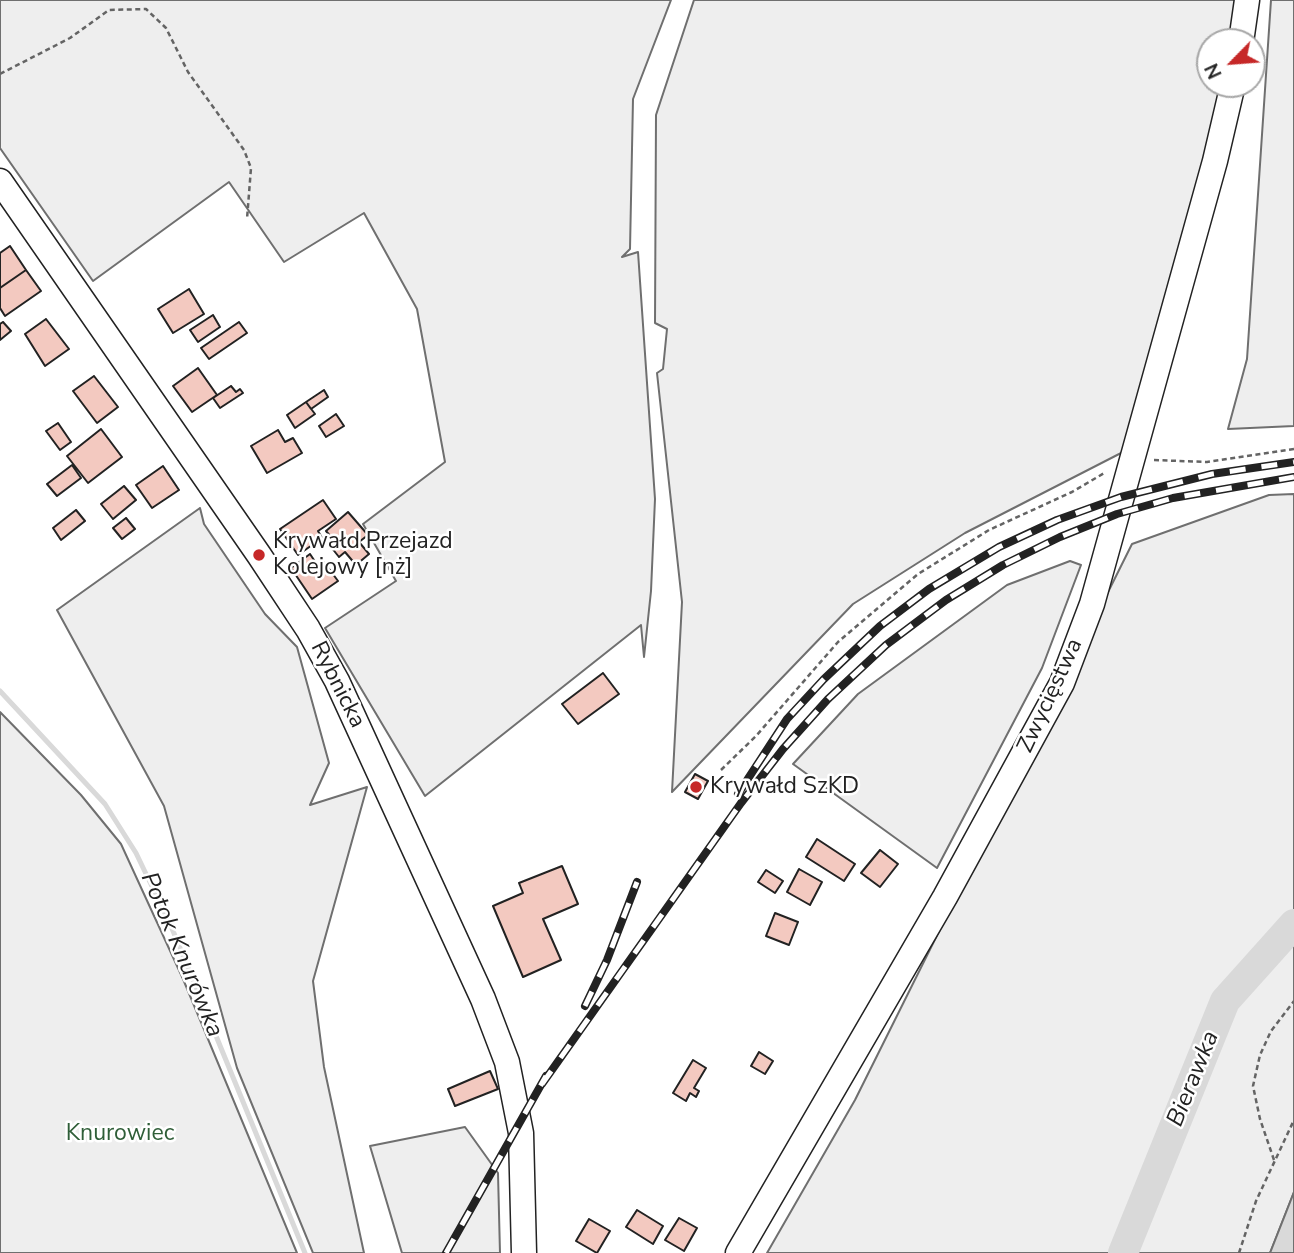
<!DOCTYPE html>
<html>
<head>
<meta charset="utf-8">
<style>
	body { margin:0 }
	#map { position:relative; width:1294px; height:1253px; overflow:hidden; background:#fff; font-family:"Nunito Sans",sans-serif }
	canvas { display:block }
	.north { position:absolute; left:1196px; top:28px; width:70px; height:70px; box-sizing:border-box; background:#fff; border:2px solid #a7a7a7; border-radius:50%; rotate:245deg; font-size:19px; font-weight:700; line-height:28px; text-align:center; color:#222 }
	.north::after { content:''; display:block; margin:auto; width:24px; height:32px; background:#c62828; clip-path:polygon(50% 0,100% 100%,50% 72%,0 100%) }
</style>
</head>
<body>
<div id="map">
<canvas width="1294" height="1253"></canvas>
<div class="north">N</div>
</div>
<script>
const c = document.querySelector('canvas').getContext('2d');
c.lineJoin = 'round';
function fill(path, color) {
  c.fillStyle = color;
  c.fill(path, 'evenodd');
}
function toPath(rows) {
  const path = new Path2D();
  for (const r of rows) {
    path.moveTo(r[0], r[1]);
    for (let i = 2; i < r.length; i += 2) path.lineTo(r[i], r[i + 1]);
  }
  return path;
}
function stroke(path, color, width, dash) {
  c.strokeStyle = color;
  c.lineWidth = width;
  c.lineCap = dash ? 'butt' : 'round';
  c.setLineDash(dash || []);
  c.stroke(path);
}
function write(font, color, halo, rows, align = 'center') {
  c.font = font + ' "Nunito Sans",sans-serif';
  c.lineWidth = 5;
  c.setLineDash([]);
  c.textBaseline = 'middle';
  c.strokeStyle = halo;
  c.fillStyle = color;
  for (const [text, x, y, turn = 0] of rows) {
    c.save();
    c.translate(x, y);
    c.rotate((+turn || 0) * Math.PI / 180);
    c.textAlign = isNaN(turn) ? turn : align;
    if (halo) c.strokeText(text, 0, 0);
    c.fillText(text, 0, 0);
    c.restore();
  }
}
const green = toPath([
	[0,0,671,0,633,99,630,249,622,257,638,252,655,499,651,591,644,657,641,625,425,796,325,628,396,581,363,524,445,462,417,309,364,213,284,262,229,182,93,281,0,148,0,0],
	[694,0,1239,0,1233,42,1210,42,1210,84,1223,84,1190,227,1123,452,965,533,853,604,672,792,682,602,657,373,663,369,667,329,655,323,656,115,694,0],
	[1271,0,1294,0,1294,426,1228,429,1247,359,1271,0],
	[1294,494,1294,1192,1270,1253,767,1253,855,1100,1132,544,1269,495,1294,494],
	[200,508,204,524,265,614,297,647,329,763,310,805,367,787,313,981,324,1067,364,1253,313,1253,237,1068,164,806,57,610,200,508],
	[1070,561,1081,565,1042,668,937,868,793,764,858,694,1007,585,1070,561],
	[0,712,81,795,121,844,183,979,297,1253,0,1253,0,712],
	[465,1127,498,1173,500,1253,402,1253,370,1146,465,1127]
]);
fill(green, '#eee');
stroke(green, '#6f6f6f', 2);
const water = toPath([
	[1294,1192,1294,1253,1270,1253,1294,1192]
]);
fill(water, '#d9d9d9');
stroke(water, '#6f6f6f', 2);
stroke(toPath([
	[0,691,105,804,136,853,171,926,305,1253]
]), '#d9d9d9', 5);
stroke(toPath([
	[1123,1253,1225,1001,1294,924]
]), '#d9d9d9', 30);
const building = toPath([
	[10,246,26,270,0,288,0,253,10,246],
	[26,270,41,291,5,316,0,308,0,288,26,270],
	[189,289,204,314,173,333,158,309,189,289],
	[213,315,220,327,198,342,190,330,213,315],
	[46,319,69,349,45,366,25,334,46,319],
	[3,322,11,331,0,340,0,324,3,322],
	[239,322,247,333,209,359,201,348,239,322],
	[198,368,217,395,192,412,173,386,198,368],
	[94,376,118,407,97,423,73,391,94,376],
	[231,386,236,392,240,389,243,393,220,408,213,398,231,386],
	[324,390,328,397,311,409,306,402,324,390],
	[306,402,315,414,295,428,287,415,306,402],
	[336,414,344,426,326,437,319,426,336,414],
	[58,423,71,442,60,450,46,431,58,423],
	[101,429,122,457,88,483,67,456,101,429],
	[278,430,285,442,293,438,302,453,267,473,251,446,278,430],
	[72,465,81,478,57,496,47,484,72,465],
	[163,466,179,490,152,508,136,485,163,466],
	[124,486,136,500,113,519,101,504,124,486],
	[323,500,336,519,318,531,322,538,298,555,280,529,323,500],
	[76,510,85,521,61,540,53,528,76,510],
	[348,512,368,535,359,542,369,554,356,565,345,552,339,557,331,547,336,543,326,531,348,512],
	[126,518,135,529,122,539,113,528,126,518],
	[310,554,318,566,324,562,338,581,312,599,291,568,310,554],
	[603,673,619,694,578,724,562,704,603,673],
	[695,774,708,781,698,799,685,792,695,774],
	[817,839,855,864,844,881,806,857,817,839],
	[880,850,898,864,880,887,861,873,880,850],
	[562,866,578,904,543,919,561,960,523,977,493,906,523,893,519,883,562,866],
	[799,869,822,882,810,905,787,892,799,869],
	[766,870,783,881,775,893,758,882,766,870],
	[775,913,798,922,789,945,766,936,775,913],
	[759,1052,773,1061,765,1074,751,1066,759,1052],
	[693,1060,706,1068,694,1088,699,1091,696,1097,690,1093,686,1101,673,1093,693,1060],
	[490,1071,498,1089,455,1106,448,1089,490,1071],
	[637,1210,663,1226,653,1244,626,1227,637,1210],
	[679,1218,697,1228,684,1251,665,1240,679,1218],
	[589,1219,610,1231,597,1253,576,1241,589,1219]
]);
fill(building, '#f3c9c0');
stroke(building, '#222', 2);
const major = toPath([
	[1241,42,1247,0],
	[0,181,259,555,308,629,337,681,483,999,507,1062,521,1133,524,1253],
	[738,1253,945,897,1062,683,1092,604,1215,161,1233,84]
]);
stroke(major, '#222', 27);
stroke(toPath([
	[0,74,70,38,109,10,146,9,166,28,188,72,244,150,251,168,247,219],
	[1154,460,1207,462,1294,449],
	[721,770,756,736,838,642,918,574,989,530,1072,492,1106,472],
	[1274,1160,1260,1119,1253,1086,1260,1055,1271,1031,1294,1001],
	[1239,1253,1256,1201,1294,1120]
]), '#646464', 2.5, [5, 3.5]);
stroke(major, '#fff', 24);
const rail = toPath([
	[738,794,787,719,824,679,880,626,929,589,999,547,1057,520,1121,497,1212,474,1294,462],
	[585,1006,607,960,637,882],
	[542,1084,741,803,783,749,828,699,886,645,946,600,1003,565,1060,537,1117,514,1173,498,1294,477],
	[446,1253,546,1076]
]);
stroke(rail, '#222', 8);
stroke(rail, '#fff', 5, [16]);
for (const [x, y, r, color] of [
	[259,555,7,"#c62828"],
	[696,787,7,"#c62828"]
]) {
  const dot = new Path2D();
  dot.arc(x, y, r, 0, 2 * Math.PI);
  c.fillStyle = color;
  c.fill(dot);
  stroke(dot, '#fff', 2.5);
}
write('23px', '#222', '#fff', [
	["Krywałd Przejazd",273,542],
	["Kolejowy [nż]",273,568],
	["Krywałd SzKD",710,787]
], 'left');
write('23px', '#222', '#fff', [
	["Rybnicka",337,685,63],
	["Zwycięstwa",1051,696,-65]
]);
write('23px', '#2f5e38', '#fff', [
	["Knurowiec",120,1134]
]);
write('italic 24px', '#222', '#fff', [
	["Potok Knurówka",181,955,67],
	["Bierawka",1194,1079,-68]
]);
</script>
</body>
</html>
